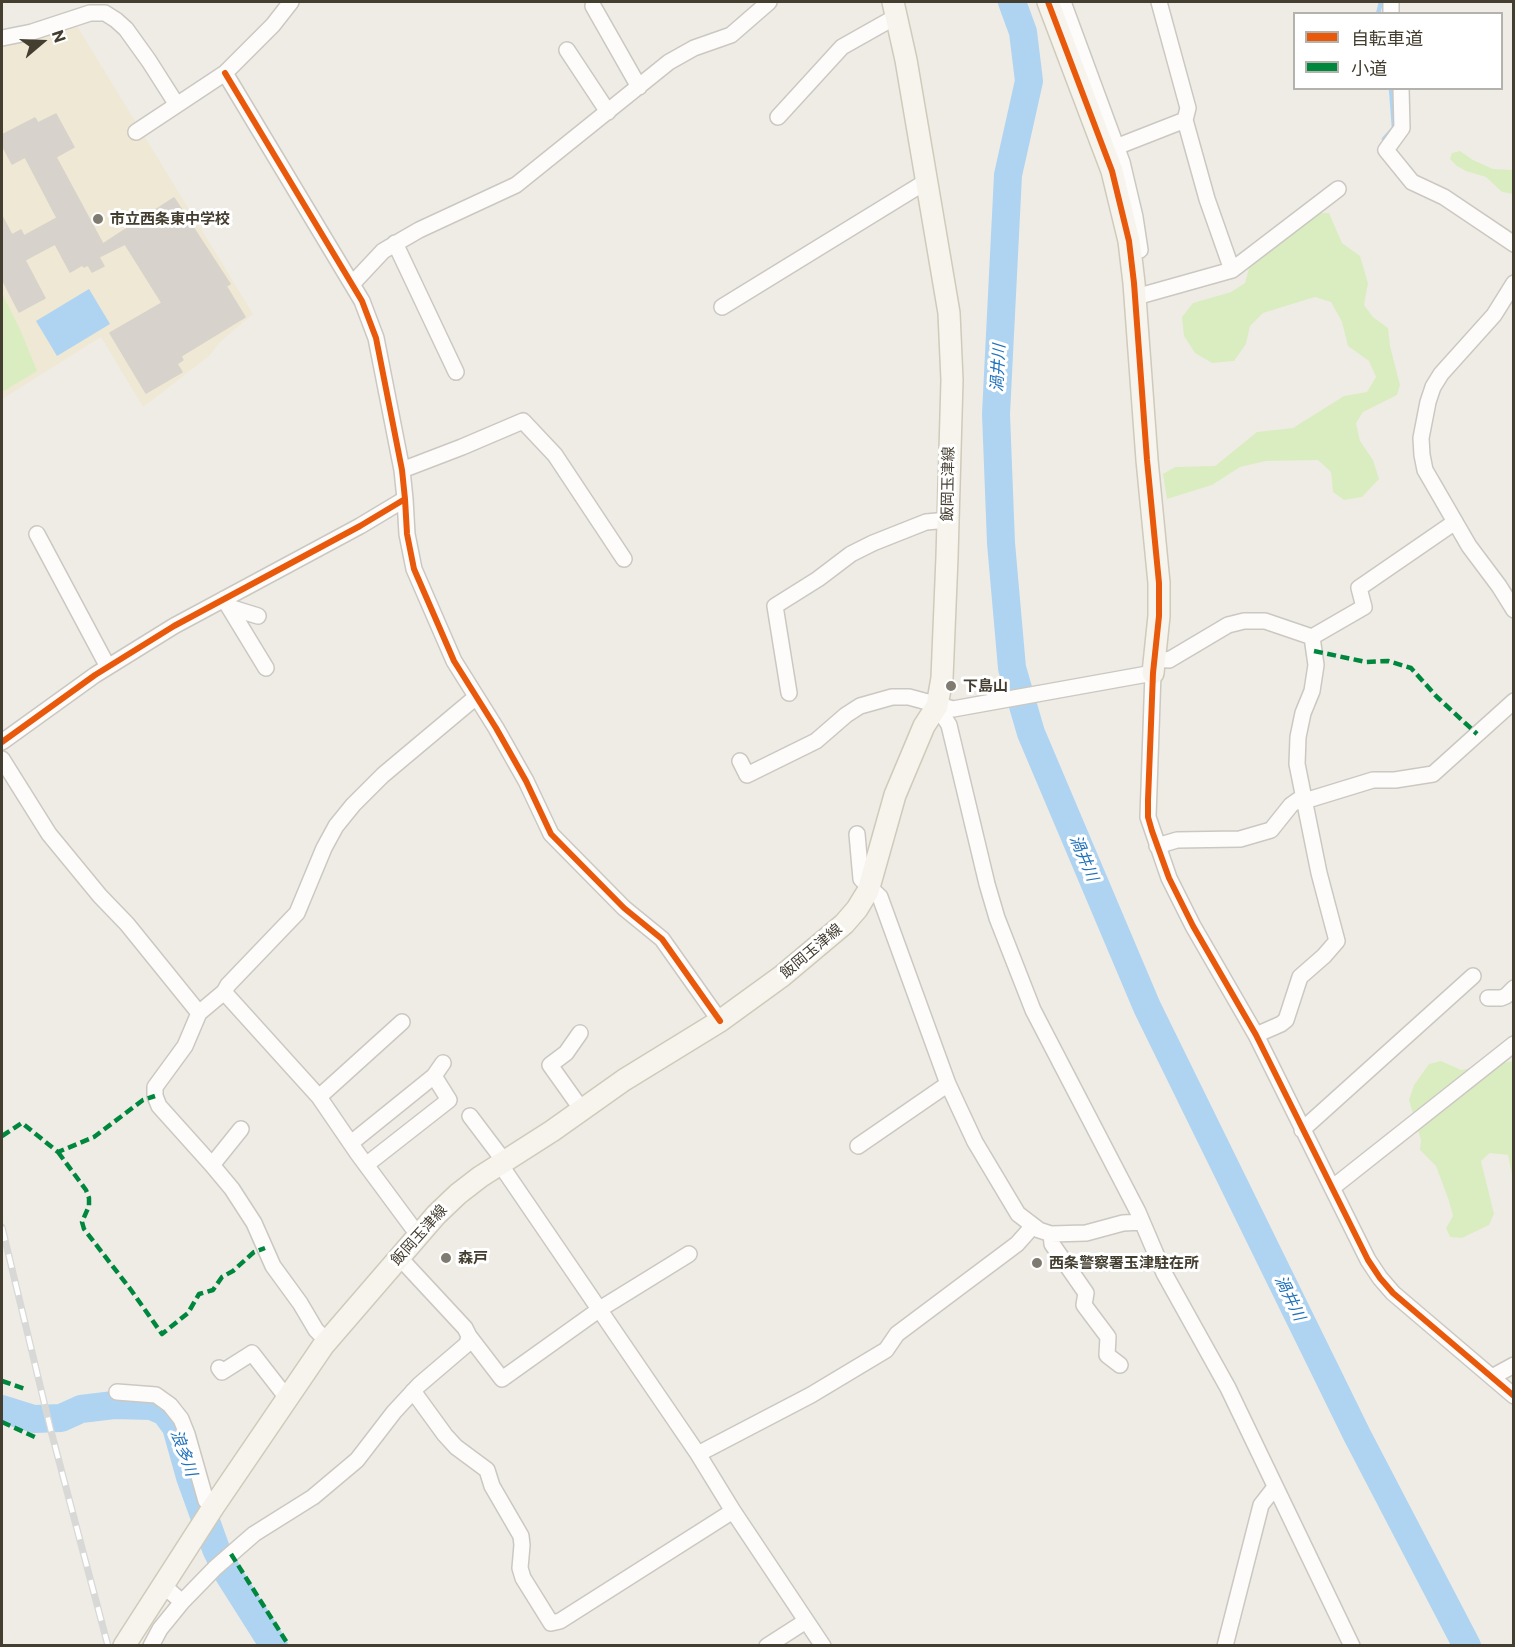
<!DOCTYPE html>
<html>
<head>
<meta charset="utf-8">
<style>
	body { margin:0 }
	#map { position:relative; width:1515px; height:1647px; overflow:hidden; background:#efece5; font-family:Commissioner,"Noto Sans JP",sans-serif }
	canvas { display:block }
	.frame { position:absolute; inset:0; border:3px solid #443e31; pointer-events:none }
	.legend { position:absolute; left:1293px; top:12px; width:210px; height:78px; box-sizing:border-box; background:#fff; border:2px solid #b4b2ad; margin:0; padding:8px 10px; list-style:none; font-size:18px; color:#443e31 }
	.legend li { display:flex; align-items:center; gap:12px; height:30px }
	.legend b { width:30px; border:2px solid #b4b2ad }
	.north { position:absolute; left:12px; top:12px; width:60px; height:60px; -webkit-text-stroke:4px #fff; paint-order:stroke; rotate:71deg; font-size:16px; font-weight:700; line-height:24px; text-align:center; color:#443e31 }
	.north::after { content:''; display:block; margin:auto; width:21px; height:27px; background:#443e31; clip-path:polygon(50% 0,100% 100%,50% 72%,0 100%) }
</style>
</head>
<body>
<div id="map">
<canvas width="1515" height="1647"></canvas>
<div class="frame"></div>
<ul class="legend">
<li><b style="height:8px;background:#e8590c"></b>自転車道</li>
<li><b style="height:8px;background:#00873e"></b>小道</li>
</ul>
<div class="north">N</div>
</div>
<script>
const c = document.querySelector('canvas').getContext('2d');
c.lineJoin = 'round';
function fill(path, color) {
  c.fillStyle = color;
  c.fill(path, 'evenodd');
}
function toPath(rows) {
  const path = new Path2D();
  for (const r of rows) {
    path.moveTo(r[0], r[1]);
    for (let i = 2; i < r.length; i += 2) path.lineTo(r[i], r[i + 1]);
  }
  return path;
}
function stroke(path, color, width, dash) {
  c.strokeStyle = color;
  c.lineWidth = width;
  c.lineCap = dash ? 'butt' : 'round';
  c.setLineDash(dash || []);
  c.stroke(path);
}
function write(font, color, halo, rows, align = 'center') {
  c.font = font + ' Commissioner,"Noto Sans JP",sans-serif';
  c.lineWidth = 6;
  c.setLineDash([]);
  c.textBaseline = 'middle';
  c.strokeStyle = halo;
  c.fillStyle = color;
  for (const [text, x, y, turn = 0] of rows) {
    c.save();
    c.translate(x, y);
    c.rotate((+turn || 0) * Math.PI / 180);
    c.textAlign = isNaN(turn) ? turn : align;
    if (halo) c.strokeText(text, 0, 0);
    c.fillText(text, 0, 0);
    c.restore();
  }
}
fill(toPath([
	[77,26,253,314,221,341,209,356,143,407,101,337,2,399,2,43,41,37]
]), '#eee8d5');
fill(toPath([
	[1460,151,1473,160,1493,169,1513,170,1513,194,1502,192,1486,177,1466,171,1457,166,1450,159,1452,153],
	[1318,213,1329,213,1342,243,1360,256,1368,283,1364,305,1373,317,1388,328,1390,346,1400,385,1397,395,1363,412,1356,423,1360,441,1373,460,1379,479,1362,497,1344,500,1333,492,1331,472,1318,460,1266,461,1240,467,1212,485,1167,499,1163,474,1175,467,1215,466,1257,432,1293,428,1344,396,1367,392,1376,377,1369,361,1348,346,1342,322,1331,302,1315,297,1263,313,1250,326,1246,344,1234,361,1212,363,1195,353,1184,336,1182,317,1193,303,1231,292,1245,283,1249,268],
	[2,293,19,327,37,371,2,392],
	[1441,1061,1461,1070,1513,1061,1513,1180,1508,1155,1490,1153,1481,1161,1494,1214,1489,1225,1462,1238,1450,1237,1446,1228,1453,1216,1449,1201,1436,1166,1420,1150,1421,1140,1409,1100,1414,1085,1429,1064]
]), '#daedc1');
fill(toPath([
	[89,289,110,324,57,356,36,321]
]), '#afd4f2');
stroke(toPath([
	[1378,14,1381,2],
	[1388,144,1384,139,1394,128,1391,88]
]), '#afd4f2', 4.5);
stroke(toPath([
	[1012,2,1023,32,1029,81,1008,175,996,414,1001,543,1012,668,1031,733,1147,1007,1357,1435,1467,1646],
	[2,1409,34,1419,61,1418,81,1409,114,1405,151,1406,165,1412,176,1427,190,1477,216,1549,229,1575,274,1646]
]), '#afd4f2', 28);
const building = toPath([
	[56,114,74,147,56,157,103,244,174,198,230,284,226,286,245,317,181,356,183,360,177,364,182,372,146,393,110,333,162,303,125,244,99,257,104,266,92,272,88,265,84,267,82,265,70,272,55,244,25,260,45,298,19,312,2,279,2,216,12,235,21,230,24,236,57,218,25,157,12,164,2,145,2,135,35,118,38,123,56,114]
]);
fill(building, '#d7d3cc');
stroke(building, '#d7d3cb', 1.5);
const street = toPath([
	[1063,2,1122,162,1135,217,1140,250],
	[1159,2,1188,108,1185,120,1207,199,1232,270],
	[593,6,639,87],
	[1391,14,1391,2],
	[2,38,32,32,90,13,105,13,116,20,126,29,149,61,177,105],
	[567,50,608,112],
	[1401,88,1402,128,1386,150,1412,182,1444,197,1514,244],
	[778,117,842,47,897,16],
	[136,132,225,73,273,25,291,2],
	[1116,147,1185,120],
	[395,243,456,372],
	[353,283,383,251,400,241,419,230,516,185,669,62,694,48,731,35,769,2],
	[1514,283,1494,315,1441,374,1433,387,1428,402,1421,438,1422,455,1425,470,1469,546,1499,586,1514,610],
	[1143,295,1232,270,1338,189],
	[722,307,927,181],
	[402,470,462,447,523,421,555,455,624,559],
	[405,499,407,534,414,569,454,661,496,728,526,781,551,834,624,908,662,939,720,1021],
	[37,534,108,667],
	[224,599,266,668],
	[229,607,258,616],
	[1154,659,1169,660,1228,625,1244,621,1265,621,1312,637,1364,607,1359,588,1455,522],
	[789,693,775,606,818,579,851,554,873,543,926,522,948,520],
	[937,706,949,725,987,884,997,918,1033,1010,1138,1212,1164,1273,1228,1388,1352,1646],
	[2,742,95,675,174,626,360,526,405,499,402,470,376,338,362,301,225,73],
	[2,759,49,834,100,896,127,924,199,1013],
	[740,761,747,775,816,741,846,715,860,706,892,697,909,697,953,709,1153,673,1148,817,1169,878,1193,926,1256,1035,1368,1260,1380,1278,1393,1293,1514,1396],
	[857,834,861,879,880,897,948,1084,975,1142,1018,1214,1039,1230,1051,1234,1086,1233,1123,1223,1142,1222],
	[1157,846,1177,840,1240,839,1271,830,1291,805,1298,800,1311,799,1373,780,1395,780,1433,774,1514,701],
	[224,992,228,985,297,913,324,848,336,826,353,805,383,775,476,697],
	[1488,998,1501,998,1506,996,1514,988],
	[580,1033,566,1053,550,1065,582,1110],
	[1256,1035,1281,1024,1286,1020,1300,977,1324,956,1337,941,1319,873,1297,764,1298,737,1303,713,1312,691,1316,665,1312,637],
	[319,1097,402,1022],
	[470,1116,504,1161],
	[241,1129,212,1165,159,1106,155,1096,155,1087,185,1046,199,1013,224,992,319,1097,358,1154,418,1235],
	[1302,1130,1473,976],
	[351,1143,434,1076,443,1063],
	[858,1146,948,1084],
	[500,1164,698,1454,733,1511,823,1646],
	[212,1165,232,1189,254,1223,273,1266,300,1303,316,1330,327,1341],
	[366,1165,449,1100,434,1076],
	[1332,1188,1514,1044],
	[1051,1234,1052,1244,1086,1293,1084,1305,1108,1337,1107,1355,1120,1365],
	[469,1336,502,1379,600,1309,689,1254],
	[219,1368,222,1372,252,1353,287,1398],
	[1492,1377,1514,1365],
	[413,1391,445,1435,456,1447,487,1470,492,1486,521,1536,522,1545,520,1568,523,1578,551,1623,560,1621,733,1511],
	[117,1392,156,1395,170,1405,181,1419,187,1434,206,1501,214,1506],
	[698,1454,811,1395,886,1350,897,1334,1017,1244,1033,1226],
	[182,1602,215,1568,254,1534,313,1497,357,1460,394,1412,419,1385,467,1344,469,1336,465,1328,399,1257],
	[151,1646,160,1629,182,1602,163,1585],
	[767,1646,806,1621],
	[1225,1646,1261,1505,1275,1487]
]);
const secondary = toPath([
	[1048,2,1112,171,1129,241,1134,283,1147,460,1159,583,1159,616,1153,673],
	[124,1646,214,1506,323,1346,436,1215,458,1194,480,1177,552,1131,624,1080,720,1021,782,976,844,924,857,909,868,891,895,795,924,726,937,706,942,678,947,557,952,380,949,313,906,60,893,2]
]);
stroke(street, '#cbc8c1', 18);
stroke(secondary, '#cfcabb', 24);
stroke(street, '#fdfcfb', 15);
stroke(secondary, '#f6f4ec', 21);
const rail = toPath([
	[2,1227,51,1431,108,1646]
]);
stroke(rail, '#d8d8d7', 7);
stroke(rail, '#fff', 4.5, [14]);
stroke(toPath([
	[1314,651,1366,662,1388,661,1411,668,1437,697,1477,734],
	[2,1136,22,1123,58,1152,94,1137,143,1100,155,1096],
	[58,1152,86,1190,89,1198,89,1206,82,1222,84,1229,131,1290,162,1334,188,1313,199,1294,213,1290,222,1277,233,1271,254,1252,265,1248],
	[2,1381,25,1389],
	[2,1422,37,1438],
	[231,1554,289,1646]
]), '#00873e', 4.5, [9, 4.5]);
stroke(toPath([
	[1048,2,1112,171,1129,241,1134,283,1147,460,1159,583,1159,616,1153,673,1148,800,1148,817,1152,831,1169,878,1193,926,1256,1035,1368,1260,1380,1278,1393,1293,1514,1396],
	[405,499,407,534,414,569,454,661,496,728,526,781,551,834,624,908,662,939,720,1021],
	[2,742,95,675,174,626,360,526,405,499,402,470,376,338,362,301,225,73]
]), '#e8590c', 6);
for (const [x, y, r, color] of [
	[98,219,6,"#807b70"],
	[951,686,6,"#807b70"],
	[446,1258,6,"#807b70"],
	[1037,1263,6,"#807b70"]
]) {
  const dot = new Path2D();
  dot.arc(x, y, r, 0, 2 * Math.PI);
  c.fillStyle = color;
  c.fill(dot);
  stroke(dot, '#fff', 2);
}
write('bold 15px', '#443e31', '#fff', [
	["市立西条東中学校",110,219],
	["下島山",963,686],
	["森戸",458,1258],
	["西条警察署玉津駐在所",1049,1263]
], 'left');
write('15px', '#443e31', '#fff', [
	["飯岡玉津線",948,484,-89],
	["飯岡玉津線",811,951,-40],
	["飯岡玉津線",419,1235,-48]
]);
write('italic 16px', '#1f72bb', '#fff', [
	["渦井川",998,368,-87],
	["渦井川",1084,858,67],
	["渦井川",1290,1298,64],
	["浪多川",184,1453,70]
]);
</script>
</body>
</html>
